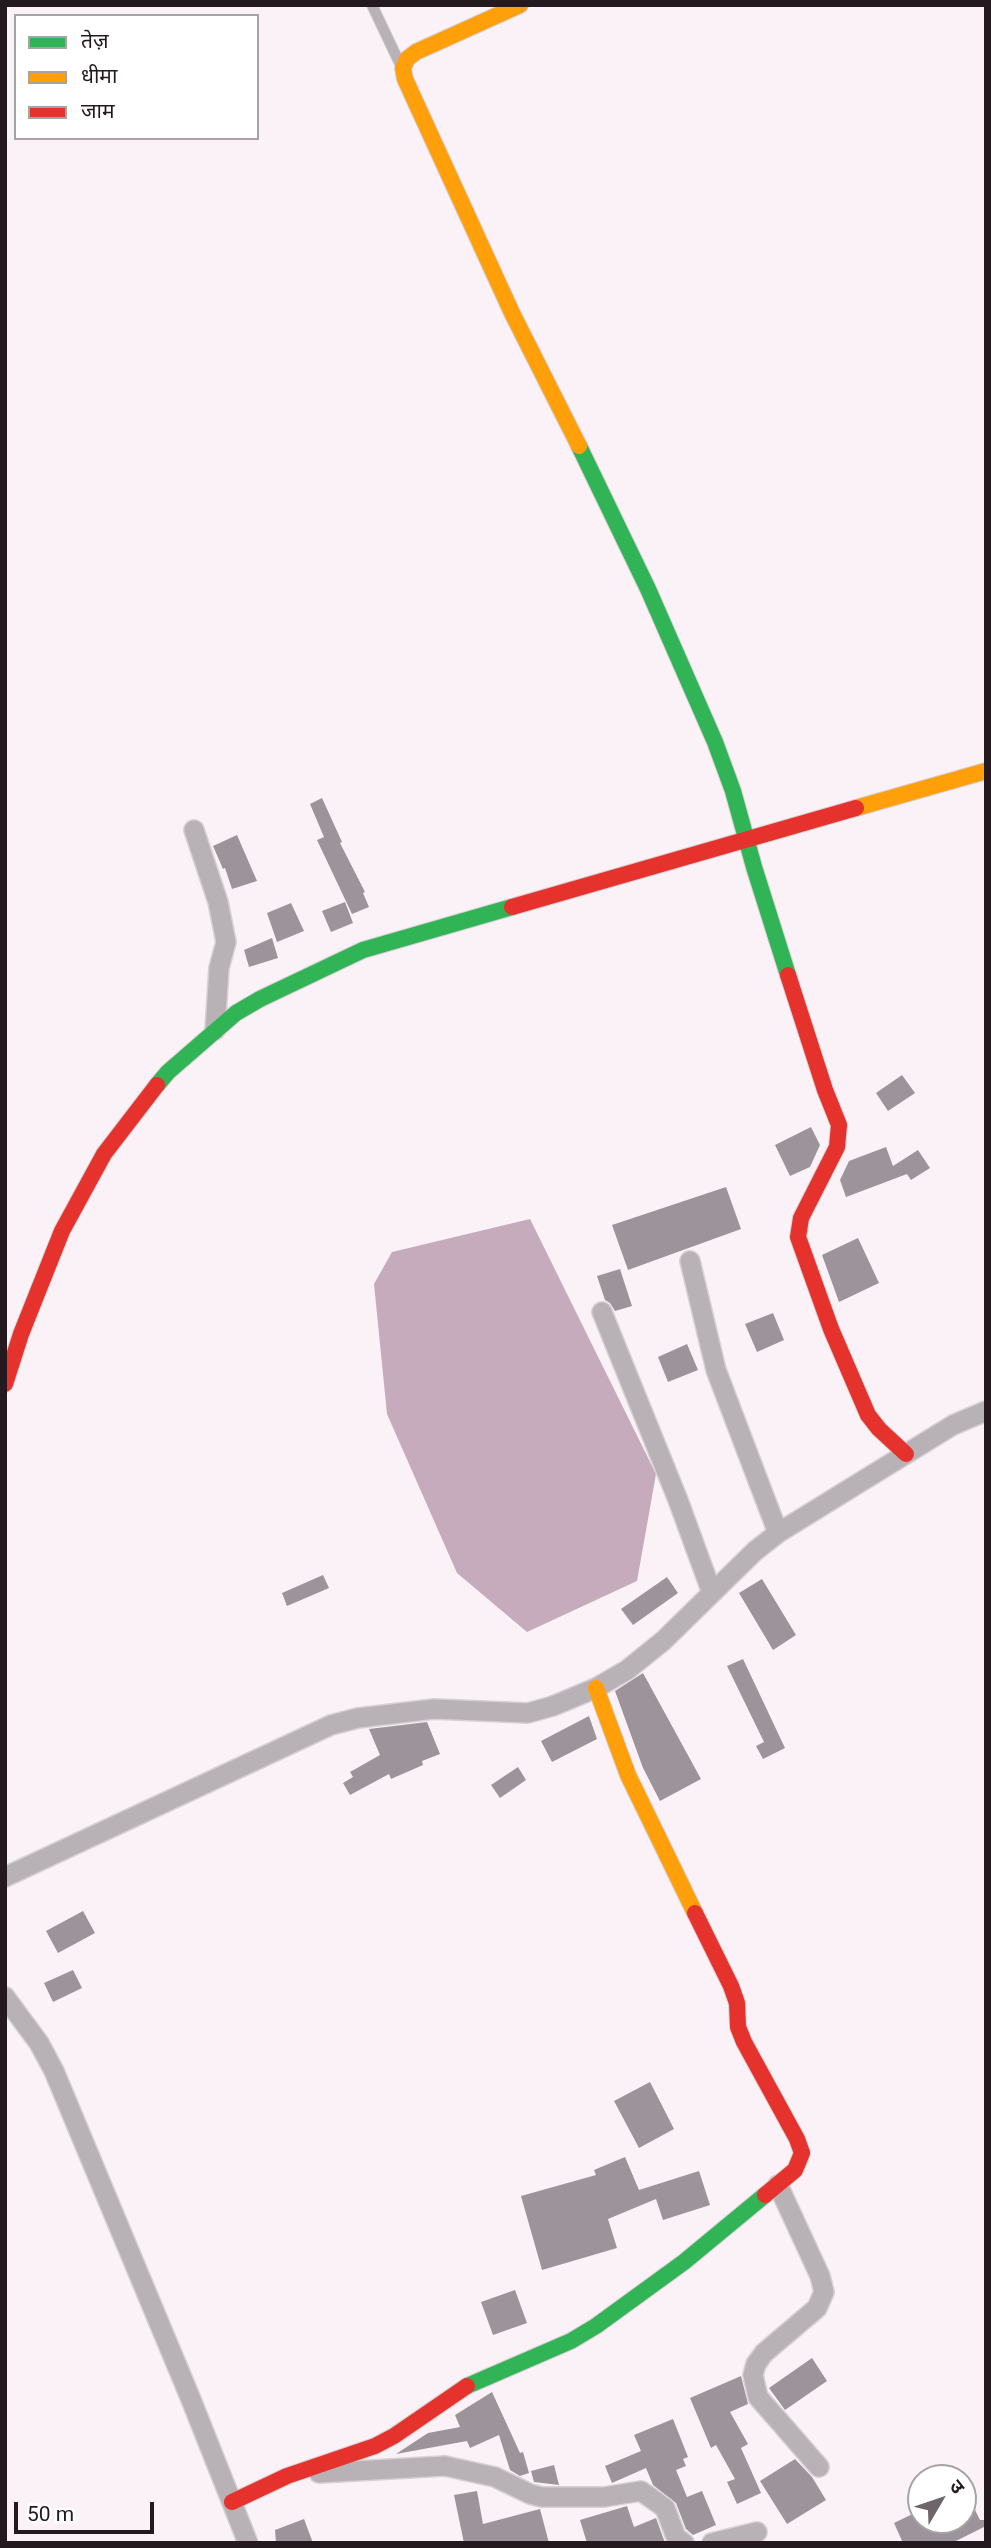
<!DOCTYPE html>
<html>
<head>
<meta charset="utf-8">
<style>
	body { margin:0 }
	#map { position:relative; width:991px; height:2548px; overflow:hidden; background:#faf2f7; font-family:Roboto,"Noto Sans Devanagari",sans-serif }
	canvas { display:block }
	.frame { position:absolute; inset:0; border:7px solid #23191f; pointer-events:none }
	.legend { position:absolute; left:14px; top:14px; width:245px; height:126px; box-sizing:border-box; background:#fff; border:2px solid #a7a3a5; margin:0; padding:9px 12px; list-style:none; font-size:21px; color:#23191f }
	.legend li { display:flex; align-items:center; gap:14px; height:35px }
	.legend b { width:35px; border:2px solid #a7a3a5 }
	.north { position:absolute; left:907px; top:2464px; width:70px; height:70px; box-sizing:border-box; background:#fff; border:2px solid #a7a3a5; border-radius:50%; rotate:51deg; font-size:19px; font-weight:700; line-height:28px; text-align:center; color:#23191f }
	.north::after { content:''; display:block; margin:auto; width:24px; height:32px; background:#6e656b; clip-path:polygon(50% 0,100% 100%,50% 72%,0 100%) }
	.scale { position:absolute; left:14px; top:2502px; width:140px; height:32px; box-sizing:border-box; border:4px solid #23191f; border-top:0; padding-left:9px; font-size:21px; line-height:24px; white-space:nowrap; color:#23191f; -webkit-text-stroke:5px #fff; paint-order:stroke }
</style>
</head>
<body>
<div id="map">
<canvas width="991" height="2548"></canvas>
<div class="frame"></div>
<ul class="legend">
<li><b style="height:9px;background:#30b455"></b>तेज़</li>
<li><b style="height:9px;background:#ff9f0a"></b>धीमा</li>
<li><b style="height:9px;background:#e5322d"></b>जाम</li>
</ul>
<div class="north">उ</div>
<div class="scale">50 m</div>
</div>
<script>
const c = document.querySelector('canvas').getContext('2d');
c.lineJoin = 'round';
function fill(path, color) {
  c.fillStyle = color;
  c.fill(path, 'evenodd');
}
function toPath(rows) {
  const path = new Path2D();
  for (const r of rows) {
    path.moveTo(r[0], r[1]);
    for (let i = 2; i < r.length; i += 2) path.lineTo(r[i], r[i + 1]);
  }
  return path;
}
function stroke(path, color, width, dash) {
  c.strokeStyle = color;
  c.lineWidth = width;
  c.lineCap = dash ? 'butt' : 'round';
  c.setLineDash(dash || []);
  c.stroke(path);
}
fill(toPath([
	[530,1219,656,1474,637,1581,527,1632,457,1573,387,1414,374,1284,392,1252]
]), '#c6abbc');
fill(toPath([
	[322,798,342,842,340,843,365,892,363,893,369,907,352,914,317,840,324,837,310,804],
	[237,835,257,881,232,889,225,868,223,869,213,846],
	[345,902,353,923,331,932,322,911],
	[291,903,304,931,277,942,267,913],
	[272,938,278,958,249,967,244,950],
	[902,1075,915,1093,888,1111,876,1093],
	[811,1127,820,1145,810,1167,790,1176,775,1145],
	[886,1147,893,1166,918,1150,930,1168,911,1180,907,1174,846,1197,840,1180,849,1161],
	[726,1187,741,1229,628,1270,612,1225],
	[858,1238,879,1283,839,1302,822,1255],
	[620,1269,632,1306,615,1311,610,1303,605,1300,597,1276],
	[773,1313,784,1340,757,1352,745,1324],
	[687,1344,698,1370,668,1382,658,1357],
	[323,1575,329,1588,287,1606,282,1593],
	[667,1577,678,1593,633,1625,621,1609],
	[762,1579,796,1635,773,1650,739,1593],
	[743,1659,785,1748,763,1759,756,1746,764,1742,727,1666],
	[643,1673,701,1779,660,1801,643,1768,615,1691],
	[589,1716,597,1739,552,1762,541,1741],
	[427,1722,440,1754,422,1761,423,1765,391,1779,389,1774,350,1795,343,1783,353,1777,350,1772,380,1755,369,1729],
	[518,1767,526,1780,500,1798,491,1785],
	[83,1911,95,1933,58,1953,46,1931],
	[73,1970,82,1988,53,2002,44,1983],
	[650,2082,674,2129,639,2148,614,2101],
	[625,2157,639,2190,699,2171,710,2205,663,2220,656,2199,608,2219,617,2248,542,2270,521,2196,596,2175,594,2170],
	[515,2290,527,2323,493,2335,481,2302],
	[812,2358,827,2381,785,2410,769,2388],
	[741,2376,748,2404,730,2412,748,2444,741,2448,761,2493,737,2504,727,2482,735,2479,716,2445,711,2448,690,2398],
	[492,2392,520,2453,523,2452,529,2473,520,2476,510,2470,499,2435,470,2448,467,2441,396,2454,428,2433,460,2427,455,2415],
	[673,2419,688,2457,683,2459,686,2466,676,2470,687,2497,702,2491,716,2525,693,2535,686,2529,676,2503,653,2485,646,2468,612,2483,605,2466,641,2451,634,2435],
	[795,2459,812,2477,826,2500,787,2524,760,2481],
	[554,2465,559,2485,534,2482,531,2471],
	[963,2486,980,2520,986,2520,986,2526,952,2543,903,2543,894,2523,921,2510,921,2520,963,2520],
	[477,2491,483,2524,540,2509,549,2543,464,2543,454,2495],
	[627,2506,634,2527,656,2518,665,2543,587,2543,580,2520],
	[304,2519,313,2543,276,2543,275,2530]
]), '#9c949a');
const lane = toPath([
	[372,5,399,62]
]);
const street = toPath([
	[194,830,218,902,226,942,219,968,215,1030],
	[690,1261,716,1370,778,1533],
	[602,1312,678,1500,712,1593],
	[5,1877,331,1725,358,1718,434,1709,528,1713,553,1706,596,1688,627,1670,663,1641,755,1551,778,1533,953,1425,986,1411],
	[5,1997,39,2043,54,2071,190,2397,248,2543],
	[778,2185,820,2276,824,2292,817,2308,764,2353,756,2364,753,2375,758,2397,819,2467],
	[319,2473,445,2466,495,2477,530,2494,542,2497,604,2497,641,2491,665,2508,676,2537,684,2543],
	[712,2543,757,2532]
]);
const fast = toPath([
	[579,446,648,589,715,742,733,791,754,867,788,975],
	[157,1085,168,1072,236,1013,260,999,363,950,512,907],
	[467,2386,571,2341,596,2326,684,2262,765,2195]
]);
const slow = toPath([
	[520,5,416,52,407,59,403,68,405,79,512,313,579,446],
	[856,808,986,771],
	[596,1688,628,1775,695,1913]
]);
const jam = toPath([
	[512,907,856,808],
	[788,975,825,1090,839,1125,837,1147,801,1218,798,1237,831,1329,868,1415,879,1429,906,1454],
	[5,1384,21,1334,62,1231,104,1154,157,1085],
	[695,1913,731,1986,737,2003,738,2027,744,2042,797,2139,802,2153,795,2170,765,2195],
	[232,2502,287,2476,375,2446,394,2436,467,2386]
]);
stroke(lane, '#d7d0d4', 12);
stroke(street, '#d7d0d4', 22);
stroke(fast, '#d7d0d4', 18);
stroke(slow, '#d7d0d4', 18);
stroke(jam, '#d7d0d4', 18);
stroke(lane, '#b8b1b6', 10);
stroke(street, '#b8b1b6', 19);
stroke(fast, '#30b455', 16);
stroke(slow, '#ff9f0a', 16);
stroke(jam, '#e5322d', 16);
</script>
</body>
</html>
